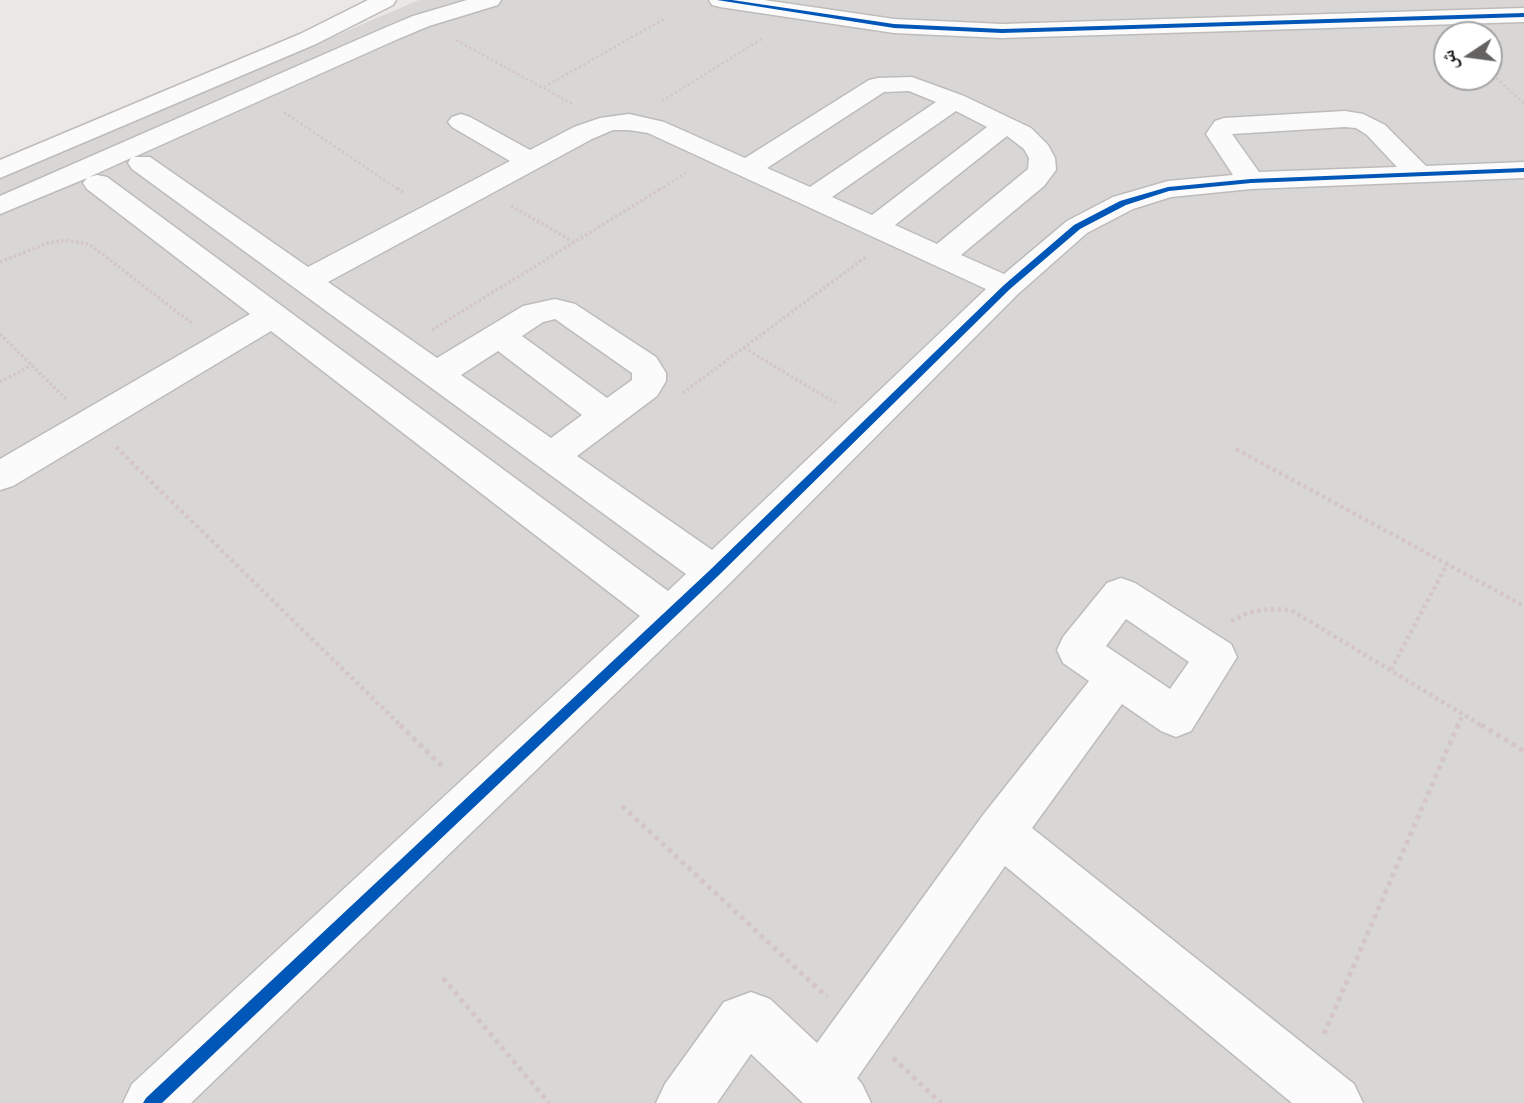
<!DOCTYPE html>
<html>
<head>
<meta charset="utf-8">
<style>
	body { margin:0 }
	#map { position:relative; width:1524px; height:1103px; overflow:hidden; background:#eae7e4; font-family:Inter,"Noto Naskh Arabic",sans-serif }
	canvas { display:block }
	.north { position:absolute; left:1433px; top:21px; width:70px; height:70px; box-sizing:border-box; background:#fff; border:2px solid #a4a4a4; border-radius:50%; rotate:257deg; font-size:19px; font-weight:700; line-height:28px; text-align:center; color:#1c1c1c }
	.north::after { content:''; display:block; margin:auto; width:24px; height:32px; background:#646362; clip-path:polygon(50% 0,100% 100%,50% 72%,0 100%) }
</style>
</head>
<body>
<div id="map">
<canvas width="1524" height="1103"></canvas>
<div class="north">ش</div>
</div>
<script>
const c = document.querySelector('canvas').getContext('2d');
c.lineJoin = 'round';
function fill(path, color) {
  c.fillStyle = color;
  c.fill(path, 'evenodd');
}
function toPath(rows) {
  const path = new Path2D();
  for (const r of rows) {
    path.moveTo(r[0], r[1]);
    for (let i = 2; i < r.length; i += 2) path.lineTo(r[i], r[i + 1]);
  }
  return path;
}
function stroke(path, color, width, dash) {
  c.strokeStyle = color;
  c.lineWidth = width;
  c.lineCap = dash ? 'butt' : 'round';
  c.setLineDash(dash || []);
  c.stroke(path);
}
fill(toPath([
	[419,0,1524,0,1524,1103,0,1103,0,179],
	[1447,35,1489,35,1489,77,1447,77]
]), '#d9d7d6');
const minor = toPath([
	[368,0,396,0,393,5,316,44,0,178,0,160,300,34,368,0],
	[467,0,501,0,498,5,429,26,398,39,134,157,150,157,308,267,510,161,452,127,448,122,452,117,461,114,470,117,530,150,574,127,600,118,629,114,664,122,745,158,869,80,878,78,912,77,964,96,1031,128,1048,145,1055,158,1056,170,1044,186,961,255,1004,274,1067,221,1113,197,1168,181,1233,175,1206,134,1215,121,1224,118,1345,111,1363,114,1385,125,1426,166,1524,162,1524,178,1251,189,1171,197,1133,209,1087,233,1018,294,728,585,191,1103,123,1103,132,1084,640,616,271,331,13,486,0,490,0,459,250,314,87,189,83,183,87,178,0,214,0,196,382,29,413,16,467,0],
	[909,91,936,102,810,187,767,168,884,92,909,91],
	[956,111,987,127,872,215,832,197,956,111],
	[1345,127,1356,128,1367,135,1397,167,1259,172,1232,134,1345,127],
	[613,130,629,130,648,133,986,289,712,550,577,456,657,396,666,381,666,373,656,357,575,304,555,299,523,306,437,358,328,282,592,139,613,130],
	[1007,136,1024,149,1029,158,1028,169,937,244,895,225,1007,136],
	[131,158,128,163,132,169,686,574,668,591,107,177,97,175,89,177,131,158],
	[555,319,632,373,632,380,607,398,522,336,543,322,555,319],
	[498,351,582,415,551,438,461,375,498,351],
	[709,0,764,0,894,19,1002,24,1524,8,1524,22,1002,38,894,33,720,7,712,5,709,0],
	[1121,578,1135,583,1231,644,1237,657,1191,731,1176,737,1161,731,1122,704,1032,828,1354,1084,1363,1103,1292,1103,1005,866,857,1078,862,1084,871,1103,803,1103,751,1054,717,1103,656,1103,665,1084,724,1002,743,995,751,992,770,999,817,1043,983,815,1089,681,1063,663,1057,650,1063,637,1107,583,1121,578],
	[1126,619,1189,662,1170,689,1106,646,1126,619]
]);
stroke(minor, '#bdbcbb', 3);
stroke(toPath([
	[456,40,574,105],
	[1489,71,1524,104],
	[544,87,666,18],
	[662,101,763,38],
	[284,112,399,190],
	[659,190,686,173]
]), '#d4c6c7', 2.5, [2.5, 2.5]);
stroke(toPath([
	[397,188,404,193],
	[511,206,574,242],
	[0,262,48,243,66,240,89,244,193,324],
	[432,330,662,188],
	[0,334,67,400],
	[744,348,836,403],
	[0,382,32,365],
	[683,393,867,256]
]), '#d4c6c7', 3.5, [2.5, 2.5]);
stroke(toPath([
	[116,447,402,727],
	[1236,449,1524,606],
	[1231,621,1248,613,1268,609,1291,610,1484,727],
	[1391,670,1447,564],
	[1457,727,1463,714]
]), '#d4c6c7', 4.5, [3.5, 3.5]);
stroke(toPath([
	[400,725,445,769],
	[1481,725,1524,751],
	[622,806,827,997],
	[443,978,549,1103],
	[1324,1034,1458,725],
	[893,1058,941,1103]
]), '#d4c6c7', 5, [4.5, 4.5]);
fill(minor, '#fcfbfb');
fill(toPath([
	[717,0,732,0,894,24,1002,29,1524,13,1524,17,1002,33,894,28,717,0],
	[1524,168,1524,172,1251,183,1169,191,1126,205,1080,229,1010,289,718,576,162,1103,143,1103,146,1098,710,570,1004,285,1074,225,1120,201,1168,187,1251,179,1524,168]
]), '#0057b8');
</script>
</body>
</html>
